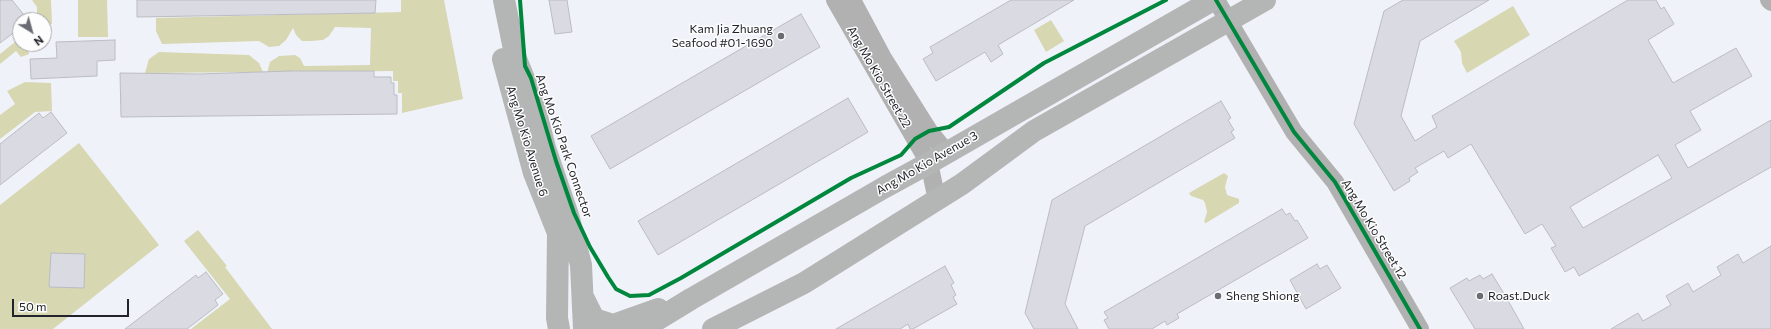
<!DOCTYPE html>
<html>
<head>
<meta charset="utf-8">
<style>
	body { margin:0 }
	#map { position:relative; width:1771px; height:329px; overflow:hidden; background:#f0f2fa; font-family:Commissioner,sans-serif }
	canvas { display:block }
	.north { position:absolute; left:12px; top:12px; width:40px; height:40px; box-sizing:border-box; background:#fdfdfd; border:1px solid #a6a6a9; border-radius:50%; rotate:143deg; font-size:11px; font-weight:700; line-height:16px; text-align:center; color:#23242b }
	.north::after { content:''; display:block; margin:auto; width:14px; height:18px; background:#6b6c73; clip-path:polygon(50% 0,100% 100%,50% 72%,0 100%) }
	.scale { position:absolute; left:12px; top:299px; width:117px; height:18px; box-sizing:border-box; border:2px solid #23242b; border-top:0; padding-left:5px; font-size:12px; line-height:14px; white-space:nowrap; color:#23242b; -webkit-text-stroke:3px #fdfdfd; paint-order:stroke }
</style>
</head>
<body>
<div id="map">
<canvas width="1771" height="329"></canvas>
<div class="north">N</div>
<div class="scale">50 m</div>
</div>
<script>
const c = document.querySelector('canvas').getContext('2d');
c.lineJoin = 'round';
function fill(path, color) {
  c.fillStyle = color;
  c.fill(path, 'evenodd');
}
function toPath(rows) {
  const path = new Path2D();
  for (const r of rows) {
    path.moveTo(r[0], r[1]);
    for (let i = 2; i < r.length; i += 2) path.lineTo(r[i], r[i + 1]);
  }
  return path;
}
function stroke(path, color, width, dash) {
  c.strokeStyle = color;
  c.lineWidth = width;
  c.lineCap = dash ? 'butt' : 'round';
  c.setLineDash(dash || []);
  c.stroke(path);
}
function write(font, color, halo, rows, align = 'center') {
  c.font = font + ' Commissioner,sans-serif';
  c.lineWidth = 3;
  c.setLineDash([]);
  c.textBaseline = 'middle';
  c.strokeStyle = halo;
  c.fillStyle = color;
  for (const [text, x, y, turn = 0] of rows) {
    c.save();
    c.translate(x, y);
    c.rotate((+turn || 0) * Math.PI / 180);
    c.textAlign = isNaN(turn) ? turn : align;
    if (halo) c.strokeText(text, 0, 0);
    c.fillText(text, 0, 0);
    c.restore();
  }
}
fill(toPath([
	[32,0,51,0,52,24,44,24,44,20,37,20,37,7],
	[78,0,107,0,108,37,78,37],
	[401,0,444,0,463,99,402,113,402,93,398,93,398,81,393,81,393,71,267,73,270,62,279,56,295,55,300,58,304,66,370,65,371,28,335,27,329,36,323,40,311,41,302,41,296,35,293,28,286,40,279,46,269,47,259,41,162,44,156,31,156,18,401,12],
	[1513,6,1530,35,1467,73,1462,63,1461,52,1454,41],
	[1051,20,1064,41,1046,52,1034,30],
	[20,38,20,44,28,44,29,54,21,57,16,51,0,64,0,54],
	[159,52,249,55,259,63,263,72,145,73,149,59],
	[25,82,51,83,52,111,35,112,0,139,0,115,15,104,7,91],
	[79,143,159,245,53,329,0,329,0,205],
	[1224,173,1228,176,1225,187,1227,195,1239,199,1239,203,1206,223,1204,222,1207,212,1205,203,1203,200,1191,196,1189,193],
	[198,230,227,266,225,267,272,329,191,329,230,299,184,241]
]), '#d7d7b2');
const building = toPath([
	[0,0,12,0,28,20,20,20,20,28,0,43,0,0],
	[137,0,376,0,375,13,137,17,137,0],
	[549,0,567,0,572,32,555,34,549,0],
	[1011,0,1074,0,998,45,1003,54,991,62,985,52,936,81,923,59,933,53,930,47,1011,0],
	[1403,0,1489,0,1420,41,1401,116,1415,141,1437,127,1432,116,1628,0,1656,0,1661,9,1664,7,1674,24,1648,40,1673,83,1736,48,1752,76,1690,111,1701,130,1675,145,1688,168,1771,120,1771,167,1579,276,1574,267,1565,272,1551,248,1556,246,1542,224,1525,234,1471,144,1448,158,1444,151,1415,168,1418,172,1409,178,1410,181,1394,191,1354,124,1384,11,1403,0],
	[1658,155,1672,178,1583,228,1570,207,1658,155],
	[801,14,820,47,610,169,591,136,801,14],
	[115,40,115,60,97,61,97,76,31,79,30,59,57,58,56,42,115,40],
	[290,71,374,71,374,77,391,77,391,83,394,83,394,95,397,95,397,114,121,117,120,73,199,74,290,71],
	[848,98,868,132,658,255,638,221,848,98],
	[1221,101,1231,118,1228,120,1234,130,1231,132,1235,138,1085,226,1065,304,1078,329,1034,329,1025,313,1052,200,1221,101],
	[51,112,67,133,0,185,0,144,39,113,43,118,51,112],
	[1282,209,1286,215,1290,213,1295,221,1297,220,1308,238,1177,314,1179,318,1167,325,1165,321,1152,329,1109,329,1104,320,1108,318,1104,312,1282,209],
	[1771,246,1771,329,1611,329,1638,313,1643,321,1671,305,1666,296,1688,283,1693,292,1721,275,1717,267,1738,254,1743,263,1771,246],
	[51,253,85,254,84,288,49,287,51,253],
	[1317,264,1320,269,1327,265,1341,288,1306,309,1290,280,1317,264],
	[945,266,954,283,951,285,956,295,953,297,957,304,913,329,910,329,908,324,900,329,836,329,945,266],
	[206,272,223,294,215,300,218,305,187,329,125,329,196,275,198,278,206,272],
	[1492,274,1506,297,1524,329,1475,329,1450,288,1467,278,1469,281,1480,275,1483,279,1492,274]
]);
fill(building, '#dadbe2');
stroke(building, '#bbbcc2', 1);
stroke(toPath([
	[835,0,929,163,937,200],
	[852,0,883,58,929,131,946,152],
	[1216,0,1294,132,1335,182,1420,329],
	[1769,0,1771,2]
]), '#b1b1b1', 18);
stroke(toPath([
	[504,0,516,59,533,101,545,148,568,215,581,265,584,329],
	[503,59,534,173,558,233,557,318,559,329],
	[584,299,594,319,613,325,658,309],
	[642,329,691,299,885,187,929,163,1213,0],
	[713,329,804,283,962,184,1034,131,1265,0]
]), '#b4b5b5', 22);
stroke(toPath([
	[520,0,525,66,531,78,556,161,574,213,590,247,608,277,616,289,630,296,649,295,681,278,851,178,901,155,915,139,929,131,949,127,1044,63,1166,0],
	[1216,0,1294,132,1335,182,1420,329]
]), '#00873e', 4);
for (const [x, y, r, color] of [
	[781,36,4,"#6b6c73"],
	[1218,296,4,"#6b6c73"],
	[1480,296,4,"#6b6c73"]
]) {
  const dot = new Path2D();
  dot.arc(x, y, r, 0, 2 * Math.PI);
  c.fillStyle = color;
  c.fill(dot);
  stroke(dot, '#fdfdfd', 1.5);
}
write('12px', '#23242b', '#fdfdfd', [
	["Kam Jia Zhuang",773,29,"right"],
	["Seafood #01-1690",773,43,"right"],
	["Sheng Shiong",1226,296],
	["Roast.Duck",1488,296]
], 'left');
write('12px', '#23242b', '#fdfdfd', [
	["Ang Mo Kio Street 22",879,77,60],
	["Ang Mo Kio Avenue 6",527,141,73],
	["Ang Mo Kio Park Connector",564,146,71],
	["Ang Mo Kio Avenue 3",927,163,-30],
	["Ang Mo Kio Street 12",1374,229,59]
]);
</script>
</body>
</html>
